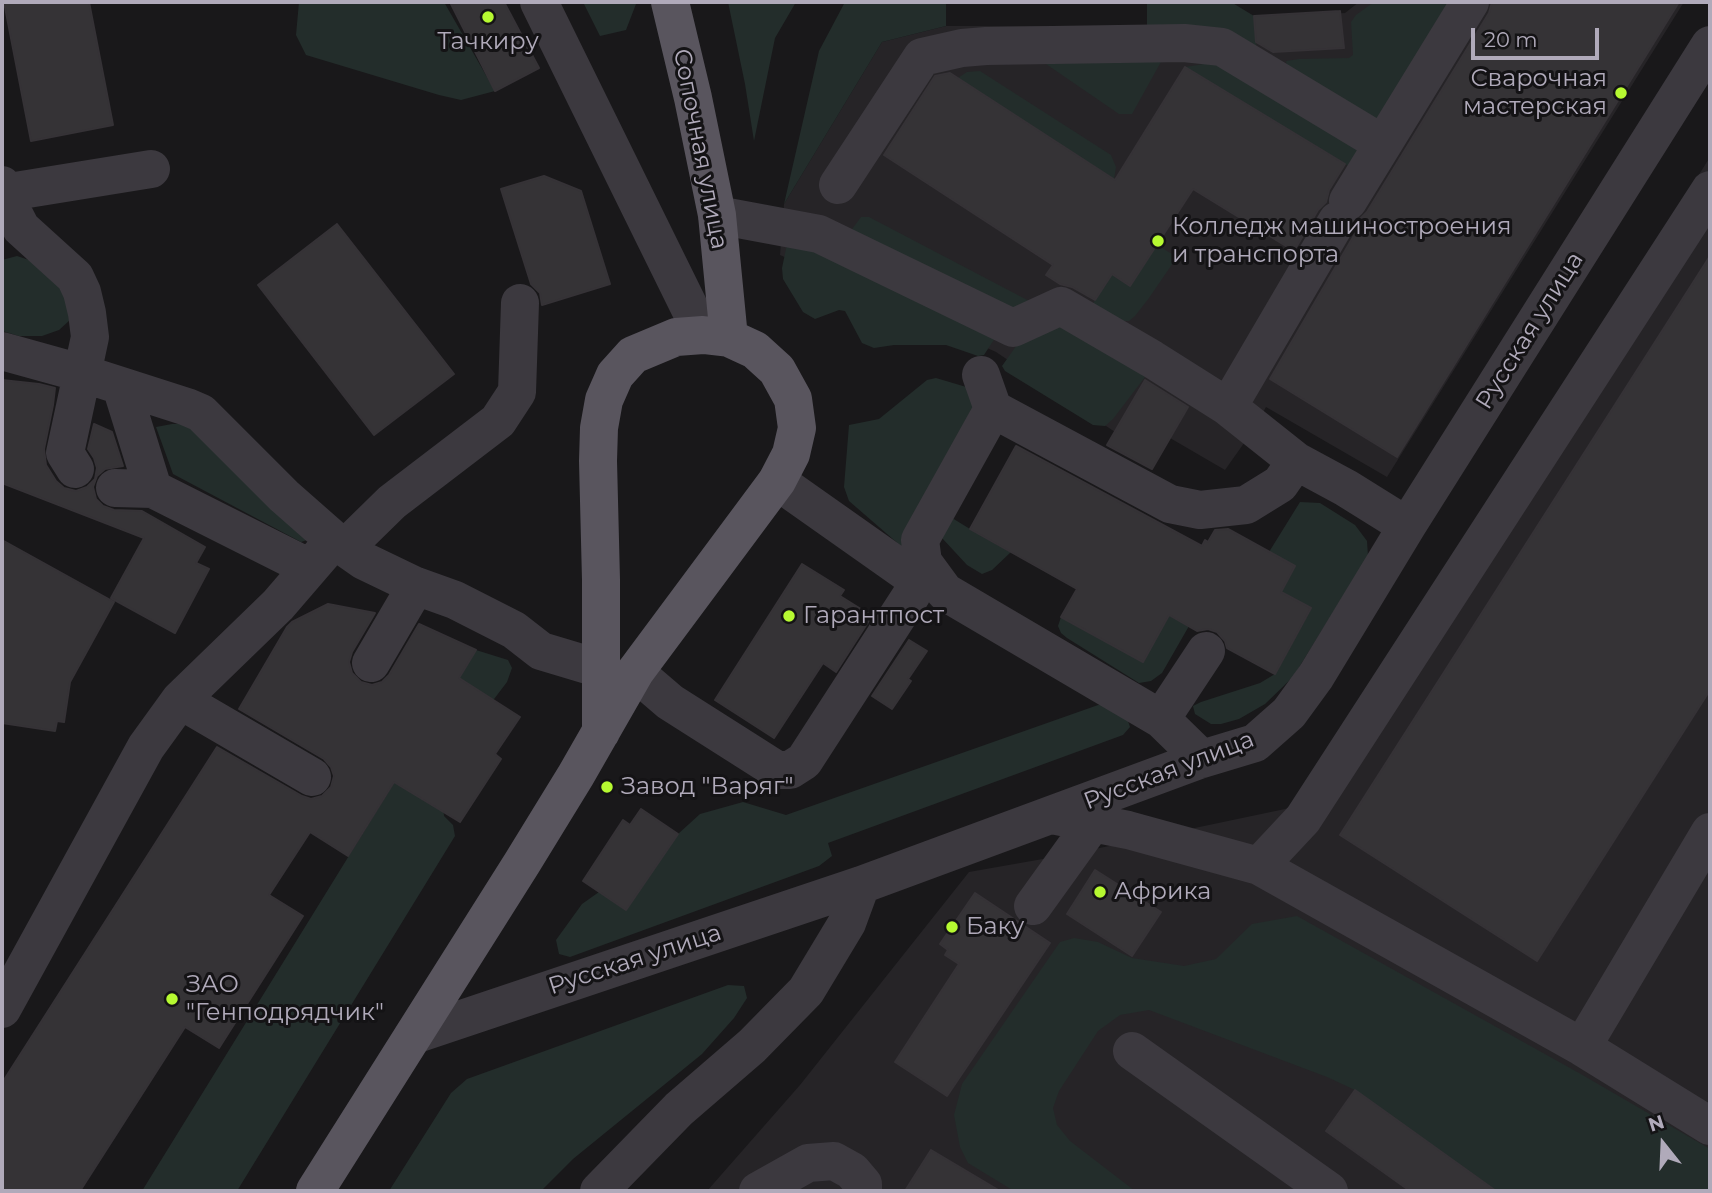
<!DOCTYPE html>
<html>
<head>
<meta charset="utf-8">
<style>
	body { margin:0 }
	#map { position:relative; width:1712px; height:1193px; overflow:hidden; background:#19181a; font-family:Montserrat,sans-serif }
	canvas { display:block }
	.frame { position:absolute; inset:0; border:4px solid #b0aaba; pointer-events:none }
	.north { position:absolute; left:1628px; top:1109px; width:70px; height:70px; -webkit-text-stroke:5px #141315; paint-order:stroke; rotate:342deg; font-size:19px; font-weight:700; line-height:28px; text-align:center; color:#b0aaba }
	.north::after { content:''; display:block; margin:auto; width:24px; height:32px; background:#b0aaba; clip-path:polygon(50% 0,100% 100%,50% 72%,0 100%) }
	.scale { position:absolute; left:1471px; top:28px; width:128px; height:32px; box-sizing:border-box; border:4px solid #b0aaba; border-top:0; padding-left:9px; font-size:21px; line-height:24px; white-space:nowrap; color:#b0aaba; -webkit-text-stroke:5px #141315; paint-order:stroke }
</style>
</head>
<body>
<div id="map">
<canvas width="1712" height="1193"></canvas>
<div class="frame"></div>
<div class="north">N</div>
<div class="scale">20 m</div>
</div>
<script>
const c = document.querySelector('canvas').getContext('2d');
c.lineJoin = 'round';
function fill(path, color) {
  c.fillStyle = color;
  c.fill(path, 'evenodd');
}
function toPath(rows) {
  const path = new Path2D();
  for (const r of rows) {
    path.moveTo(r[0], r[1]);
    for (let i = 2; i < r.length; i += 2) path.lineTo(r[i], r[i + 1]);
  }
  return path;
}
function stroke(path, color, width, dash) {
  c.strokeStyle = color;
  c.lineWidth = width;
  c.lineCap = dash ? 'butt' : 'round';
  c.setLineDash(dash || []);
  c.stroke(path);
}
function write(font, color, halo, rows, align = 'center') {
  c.font = font + ' Montserrat,sans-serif';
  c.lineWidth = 6;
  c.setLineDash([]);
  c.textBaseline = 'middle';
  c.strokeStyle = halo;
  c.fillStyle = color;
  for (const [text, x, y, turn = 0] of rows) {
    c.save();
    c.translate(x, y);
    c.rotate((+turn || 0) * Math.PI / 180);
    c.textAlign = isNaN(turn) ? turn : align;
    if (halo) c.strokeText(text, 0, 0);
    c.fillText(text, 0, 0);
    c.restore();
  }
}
fill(toPath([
	[1359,2,1684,2,1387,477,1266,407,1254,429,1225,470,1170,438,1115,432,996,352,780,255,784,204,882,42,946,26,1147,26,1345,13],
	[1710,157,1710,1191,707,1191,800,1085,969,872,1071,854,1304,805]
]), '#262427');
fill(toPath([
	[299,2,444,2,495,91,461,100,439,95,306,55,296,35],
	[583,2,636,2,636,4,626,30,600,36],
	[728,2,796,2,775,38,754,141,745,84],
	[845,2,946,2,946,26,882,42,784,204,819,51],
	[1147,2,1231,2,1254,16,1257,53,1212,27,1147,26],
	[1374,2,1459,2,1382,128,1287,68,1286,61,1299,59,1349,58,1353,55,1351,22,1356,15],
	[1044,59,1162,60,1132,114,1119,114,1046,64],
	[1210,63,1240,70,1367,151,1355,170,1185,67],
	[980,71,1111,155,1116,167,1114,179,958,78,967,72],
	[861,217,869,217,1035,304,1019,314,850,232],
	[795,240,995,338,984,355,978,356,946,345,894,345,874,348,862,343,845,311,839,310,815,319,803,312,783,279,782,268,787,244],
	[1157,245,1177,257,1149,298,1135,316,1129,321,1120,321,1092,305,1112,274,1130,286],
	[17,256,35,262,63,286,70,320,59,330,42,336,19,336,2,331,2,260],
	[1066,323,1143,367,1145,377,1113,419,1105,426,1093,425,1005,371,1002,366,1019,342],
	[936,378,973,389,980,402,909,553,849,501,844,487,849,425,879,419,927,380],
	[172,424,184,424,195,431,307,540,301,542,173,474,156,427],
	[1300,502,1320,503,1355,525,1367,541,1368,556,1293,677,1265,704,1239,719,1221,724,1211,724,1195,714,1193,706,1201,702,1260,683,1275,674,1311,609,1281,592,1269,552],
	[944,513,970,529,1011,552,992,570,982,574,967,565,942,538],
	[1169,615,1189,626,1162,673,1151,681,1139,683,1067,638,1061,633,1058,626,1061,617,1143,662],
	[476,650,508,660,512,668,507,682,469,732,443,805,444,816,453,825,455,836,237,1191,142,1191],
	[1101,704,1127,718,1130,727,1123,735,828,843,832,856,819,866,570,957,559,954,556,940,582,904,599,892,626,909,678,834,700,814,743,802,786,815],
	[1297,916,1579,1073,1710,1149,1710,1191,1496,1191,1355,1090,1327,1077,1149,1010,1120,1015,1098,1031,1059,1091,1053,1108,1057,1125,1070,1141,1135,1191,1014,1191,968,1163,960,1147,954,1115,962,1084,1060,942,1074,938,1098,942,1132,958,1184,966,1216,959,1252,924],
	[728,985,744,986,747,998,734,1018,702,1054,573,1159,541,1191,389,1191,451,1093,467,1079]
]), '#232d2b');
const building = toPath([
	[4,2,89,2,113,125,31,141,4,2],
	[450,2,504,2,539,68,495,91,450,2],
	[1492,2,1679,2,1397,457,1270,379,1356,232,1359,220,1367,212,1489,13,1492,2],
	[1340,11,1344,48,1273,52,1256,42,1254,16,1340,11],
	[1185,67,1345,164,1329,190,1326,202,1318,210,1294,251,1193,189,1130,286,1112,274,1095,300,1072,287,1060,284,1046,275,1053,265,884,155,935,76,950,73,1115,180,1185,67],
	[544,176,581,191,610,284,542,305,540,293,531,284,501,189,544,176],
	[337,224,454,374,374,435,258,285,337,224],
	[1710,256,1710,690,1537,961,1340,835,1710,256],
	[2,380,39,384,55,388,53,405,44,449,46,465,56,481,64,488,76,491,87,487,95,479,97,468,94,458,88,449,94,424,112,432,123,466,105,469,97,476,93,487,96,499,103,506,114,510,142,511,205,547,196,563,209,569,175,633,111,598,144,538,2,483,2,380],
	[1145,380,1188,407,1152,469,1107,445,1145,380],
	[1016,446,1202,546,1205,540,1208,542,1215,530,1228,529,1295,566,1281,592,1311,608,1275,674,1227,648,1225,641,1217,632,1208,629,1197,631,1169,615,1143,662,1061,617,1077,589,970,529,1016,446],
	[2,540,114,602,70,682,64,722,57,721,55,731,2,723,2,540],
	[802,564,844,590,840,596,872,616,836,672,823,663,774,738,715,700,802,564],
	[328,604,375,613,352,652,349,662,352,673,361,682,372,685,382,682,389,675,419,624,476,650,459,678,520,717,495,754,501,759,460,822,394,782,348,856,310,832,269,895,303,916,219,1048,185,1027,80,1191,2,1191,2,1083,217,747,302,796,311,799,322,796,331,787,334,776,331,767,324,759,239,709,287,627,292,622,328,604],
	[909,640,927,651,908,679,911,681,892,709,872,696,909,640],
	[641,809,678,834,626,910,583,881,623,820,630,825,641,809],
	[1095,870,1161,912,1132,956,1067,914,1095,870],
	[975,893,1050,943,947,1096,895,1062,959,964,945,955,948,950,940,944,975,893],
	[1355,1090,1496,1191,1410,1191,1326,1131,1355,1090],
	[931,1150,1000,1191,905,1191,931,1150]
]);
fill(building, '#353336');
stroke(building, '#353236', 2);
stroke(toPath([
	[539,2,703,335],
	[1383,144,1470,2],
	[2,185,3,193,21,228,75,277,82,292,87,313,90,337,65,453,75,469],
	[838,185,922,57,962,48,986,46,1184,43,1222,47,1383,144,1348,201],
	[3,193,151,169],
	[717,215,819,234,1013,328,1061,306,1152,359,1228,407,1296,461,1346,488,1407,526],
	[2,351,81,373,187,407,201,413,284,496,334,540,364,561,416,586,455,600,514,630,541,651,601,669],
	[981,375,993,409,1170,504,1200,510,1246,505,1280,484,1296,461],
	[121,386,153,489],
	[1228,407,1337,221],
	[993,409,920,540,923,562,945,592,1161,719,1202,759],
	[115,488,153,489,310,568],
	[345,548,392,502,498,421,517,392,520,303],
	[371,663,416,586],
	[635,672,670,702,777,770,790,770,804,761,912,594,914,581,906,572,777,481],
	[180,700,312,777],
	[1161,719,1206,651],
	[1052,815,1128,830,1259,866,1582,1047,1710,1126],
	[1259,866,1303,819,1710,190],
	[1033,906,1092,824],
	[2,1009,146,747,180,700,278,605,334,540],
	[414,1035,861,885,1202,759,1255,743,1289,713,1316,676,1407,526,1710,45],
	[1582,1047,1710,832],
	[1132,1051,1329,1191],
	[599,1191,679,1109,752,1046,806,991,847,923,861,885],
	[758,1191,808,1163,834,1161,852,1171,863,1184,863,1191]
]), '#3c393f', 38);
stroke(toPath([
	[670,2,693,98,717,215,729,338],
	[315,1191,522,863,576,775,635,672,777,481,791,454,797,428,793,399,777,370,755,350,729,338,703,335,676,337,633,355,615,375,604,400,599,428,598,461,601,580,601,732]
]), '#59555e', 38);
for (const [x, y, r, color] of [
	[488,17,7,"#b6f931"],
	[1621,93,7,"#b6f931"],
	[1158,241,7,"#b6f931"],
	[789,616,7,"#b6f931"],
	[607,787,7,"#b6f931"],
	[1100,892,7,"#b6f931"],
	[952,927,7,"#b6f931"],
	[172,999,7,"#b6f931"]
]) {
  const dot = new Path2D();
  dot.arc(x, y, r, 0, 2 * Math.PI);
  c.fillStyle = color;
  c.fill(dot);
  stroke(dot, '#141315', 2.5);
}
write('24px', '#b0aaba', '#141315', [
	["Тачкиру",488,42,"center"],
	["Сварочная",1607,79,"right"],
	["мастерская",1607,107,"right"],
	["Колледж машиностроения",1172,227],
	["и транспорта",1172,255],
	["Гарантпост",803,616],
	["Завод \"Варяг\"",621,787],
	["Африка",1114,892],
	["Баку",966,927],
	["ЗАО",186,985],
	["\"Генподрядчик\"",186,1013]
], 'left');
write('24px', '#b0aaba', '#141315', [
	["Сопочная улица",700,149,79],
	["Русская улица",1530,331,-58],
	["Русская улица",1169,771,-21],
	["Русская улица",635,960,-18]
]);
</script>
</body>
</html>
